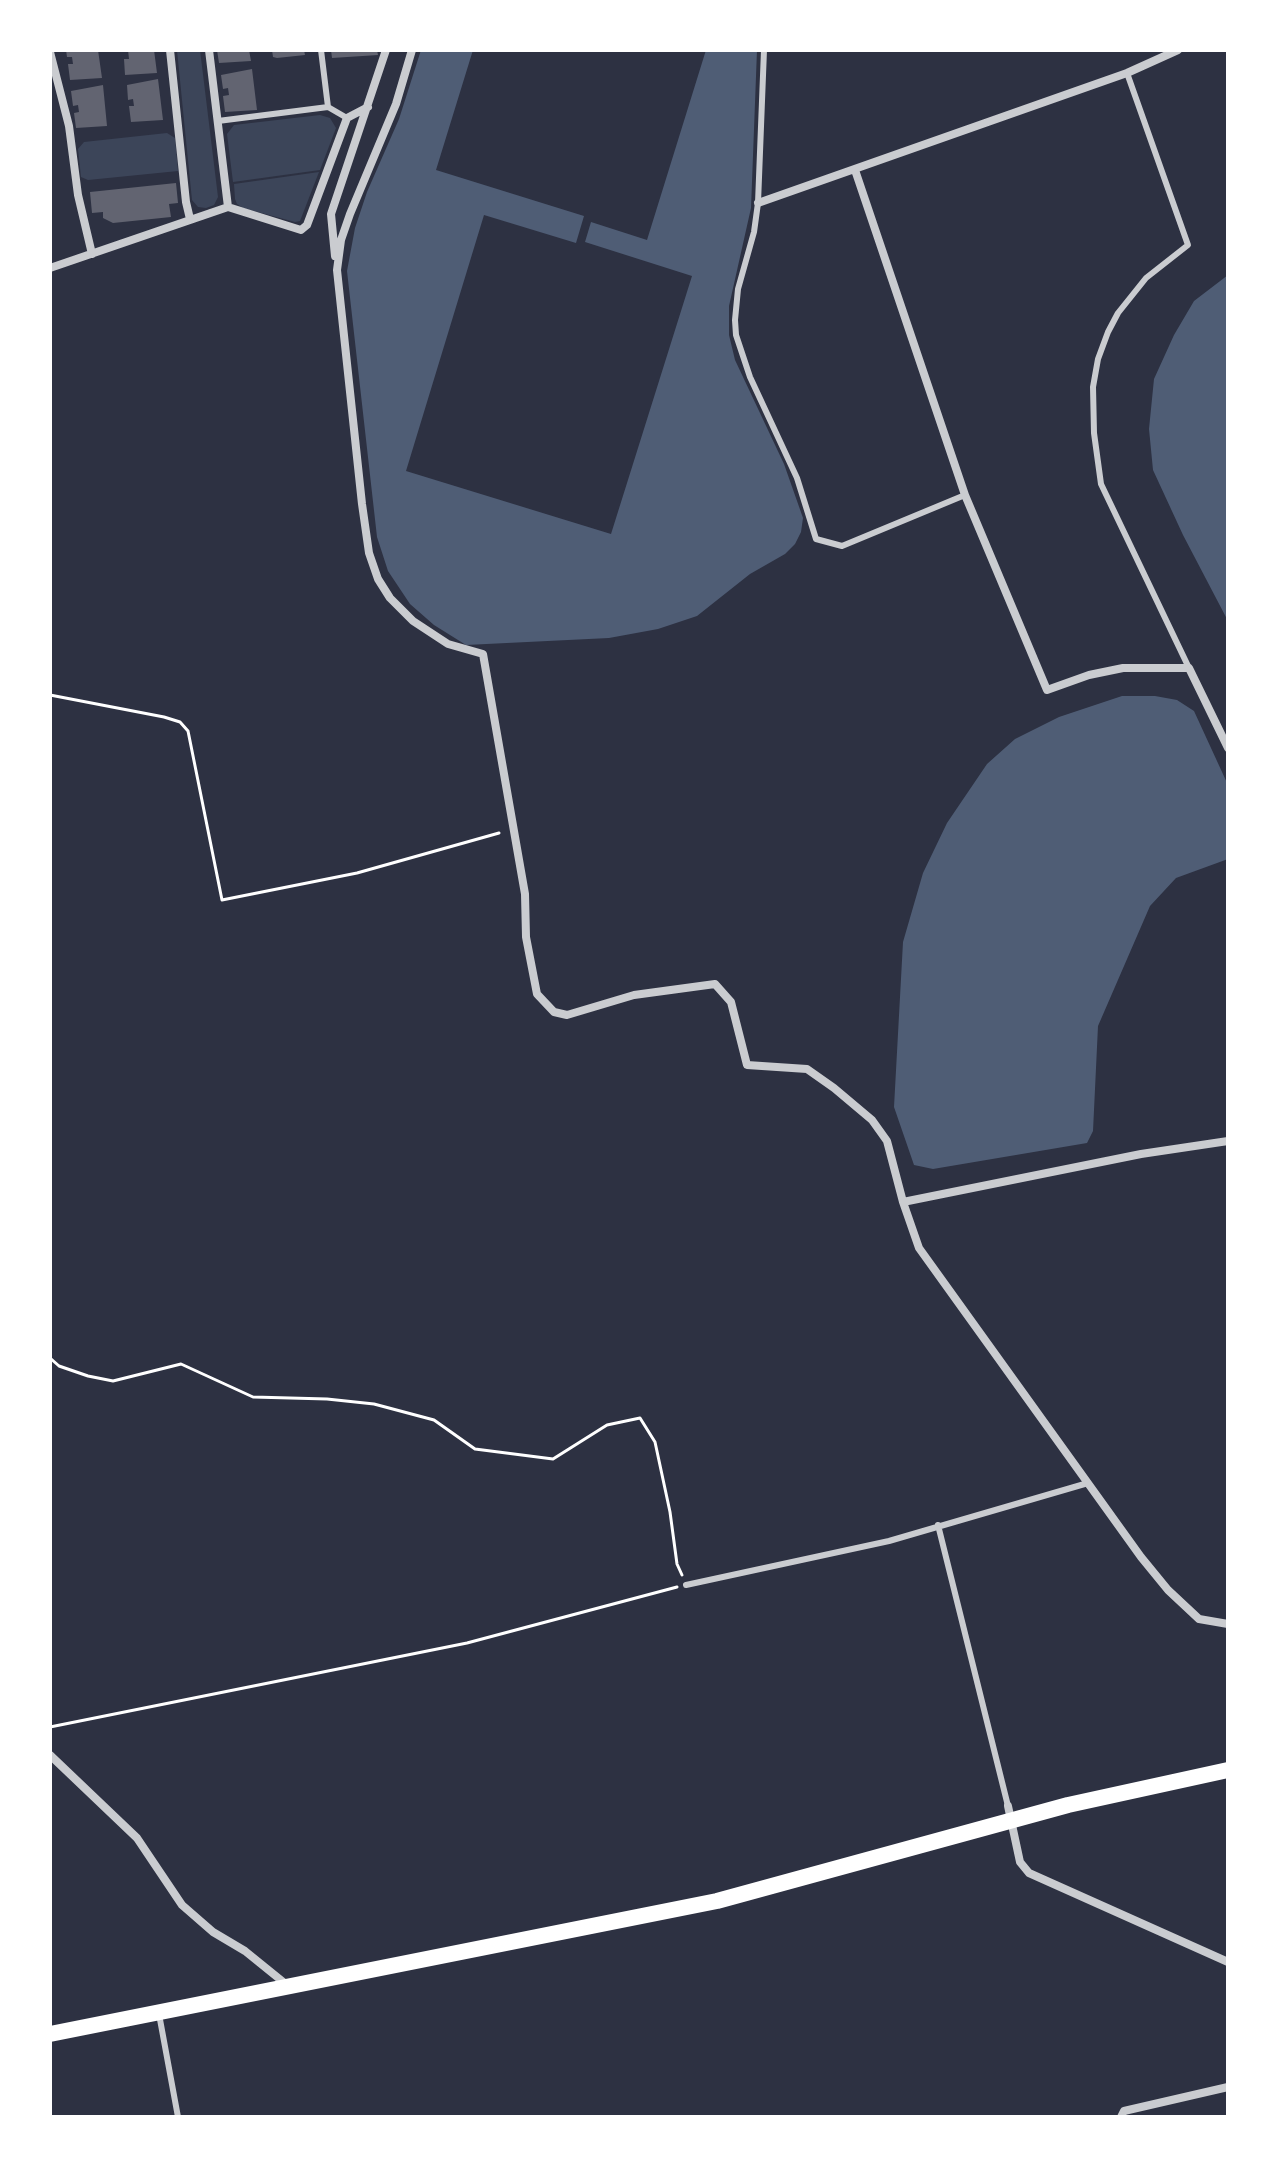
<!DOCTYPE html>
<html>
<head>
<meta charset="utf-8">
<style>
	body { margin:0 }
	#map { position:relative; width:1278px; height:2167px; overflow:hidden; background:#2d3142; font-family:Poppins,sans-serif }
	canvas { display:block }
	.frame { position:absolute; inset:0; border:52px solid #fff; pointer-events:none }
</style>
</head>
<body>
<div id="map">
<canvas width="1278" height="2167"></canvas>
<div class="frame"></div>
</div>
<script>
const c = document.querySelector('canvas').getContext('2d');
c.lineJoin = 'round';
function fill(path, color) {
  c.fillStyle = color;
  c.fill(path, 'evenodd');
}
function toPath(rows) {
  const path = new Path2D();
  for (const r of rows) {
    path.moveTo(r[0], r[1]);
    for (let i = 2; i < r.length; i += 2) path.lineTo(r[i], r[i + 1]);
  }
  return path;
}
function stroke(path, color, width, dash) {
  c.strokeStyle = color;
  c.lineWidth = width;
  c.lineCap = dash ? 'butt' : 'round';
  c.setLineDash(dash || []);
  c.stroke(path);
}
fill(toPath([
	[177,50,200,50,218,197,214,205,206,208,198,207,192,200],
	[320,115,330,118,336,128,320,170,233,182,227,134,234,125],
	[167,133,175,138,178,171,88,180,81,177,78,149,84,142],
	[319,172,300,221,295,222,243,208,237,204,235,199,234,184]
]), '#3c4559');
fill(toPath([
	[421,50,473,50,436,170,584,216,576,243,484,215,406,471,611,534,692,276,585,242,591,222,647,240,706,50,757,50,751,208,729,306,729,335,735,360,784,464,803,518,801,532,795,544,785,554,750,574,697,616,658,629,609,638,466,645,434,625,410,604,388,571,377,537,347,271,355,228,367,192,399,119],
	[1228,275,1228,621,1183,535,1153,470,1149,429,1154,379,1174,335,1194,301],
	[1122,696,1155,696,1177,700,1194,711,1228,785,1228,859,1176,878,1150,906,1098,1026,1093,1131,1087,1143,933,1169,914,1165,894,1107,903,942,923,873,947,823,987,764,1015,739,1059,717]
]), '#4f5d75');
fill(toPath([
	[66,50,98,50,102,78,70,80,68,64,73,64,72,57,67,57],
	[128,50,154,50,157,73,125,75,124,59,129,59],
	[217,50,249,50,251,61,219,63],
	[272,50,304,50,305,55,277,58,273,57],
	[331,50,377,50,378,55,332,58],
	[252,69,257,110,225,112,223,96,229,95,228,88,223,89,221,75],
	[158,79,163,120,131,122,129,106,134,106,133,99,128,100,127,85],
	[103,85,107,126,76,128,74,113,79,112,78,105,73,106,71,91],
	[176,183,178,203,169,204,171,217,113,223,103,218,103,212,92,213,90,192]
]), '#626471');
stroke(toPath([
	[50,695,164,717,180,722,188,731,222,900,357,873,499,833],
	[50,1358,59,1366,88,1376,113,1381,181,1364,253,1397,327,1399,374,1404,434,1420,475,1449,553,1459,607,1425,640,1418,655,1442,670,1512,677,1564,682,1575],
	[50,1727,467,1643,677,1587]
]), '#fff', 3);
stroke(toPath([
	[321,50,328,107],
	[764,50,758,203,754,232,738,289,735,320,736,335,750,377,797,478,816,539,842,546,965,495],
	[1127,73,1188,245,1146,278,1118,313,1108,332,1098,359,1093,387,1094,433,1101,484,1189,668],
	[218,121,328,107,347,118],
	[938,1525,1008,1806],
	[686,1585,889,1541,1088,1483],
	[159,2014,178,2117]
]), '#caccd0', 6);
stroke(toPath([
	[170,50,186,202,190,219],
	[209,50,228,207],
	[412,50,396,104,350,214,341,240,337,270,362,504,369,553,378,579,390,598,413,621,448,644,483,654,525,894,526,937,537,994,554,1012,567,1015,634,995,715,984,731,1002,747,1065,807,1069,834,1088,872,1120,887,1141,903,1202,919,1248,1141,1557,1168,1590,1199,1619,1228,1624],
	[50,52,69,126,78,195,92,254],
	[855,170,965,495,1047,690,1089,675,1123,668,1189,668,1228,748],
	[758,203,1127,73,1178,50],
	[335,256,331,214,386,50],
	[50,268,228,207,301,230,307,225,347,118,368,107],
	[903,1202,1141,1154,1228,1141],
	[50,1755,137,1838,182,1905,213,1932,245,1951,287,1985],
	[1008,1806,1020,1862,1029,1873,1228,1962],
	[1121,2117,1124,2111,1228,2087]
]), '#caccd0', 8);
stroke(toPath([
	[50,2034,717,1901,1068,1805,1228,1770]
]), '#fff', 16);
</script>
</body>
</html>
